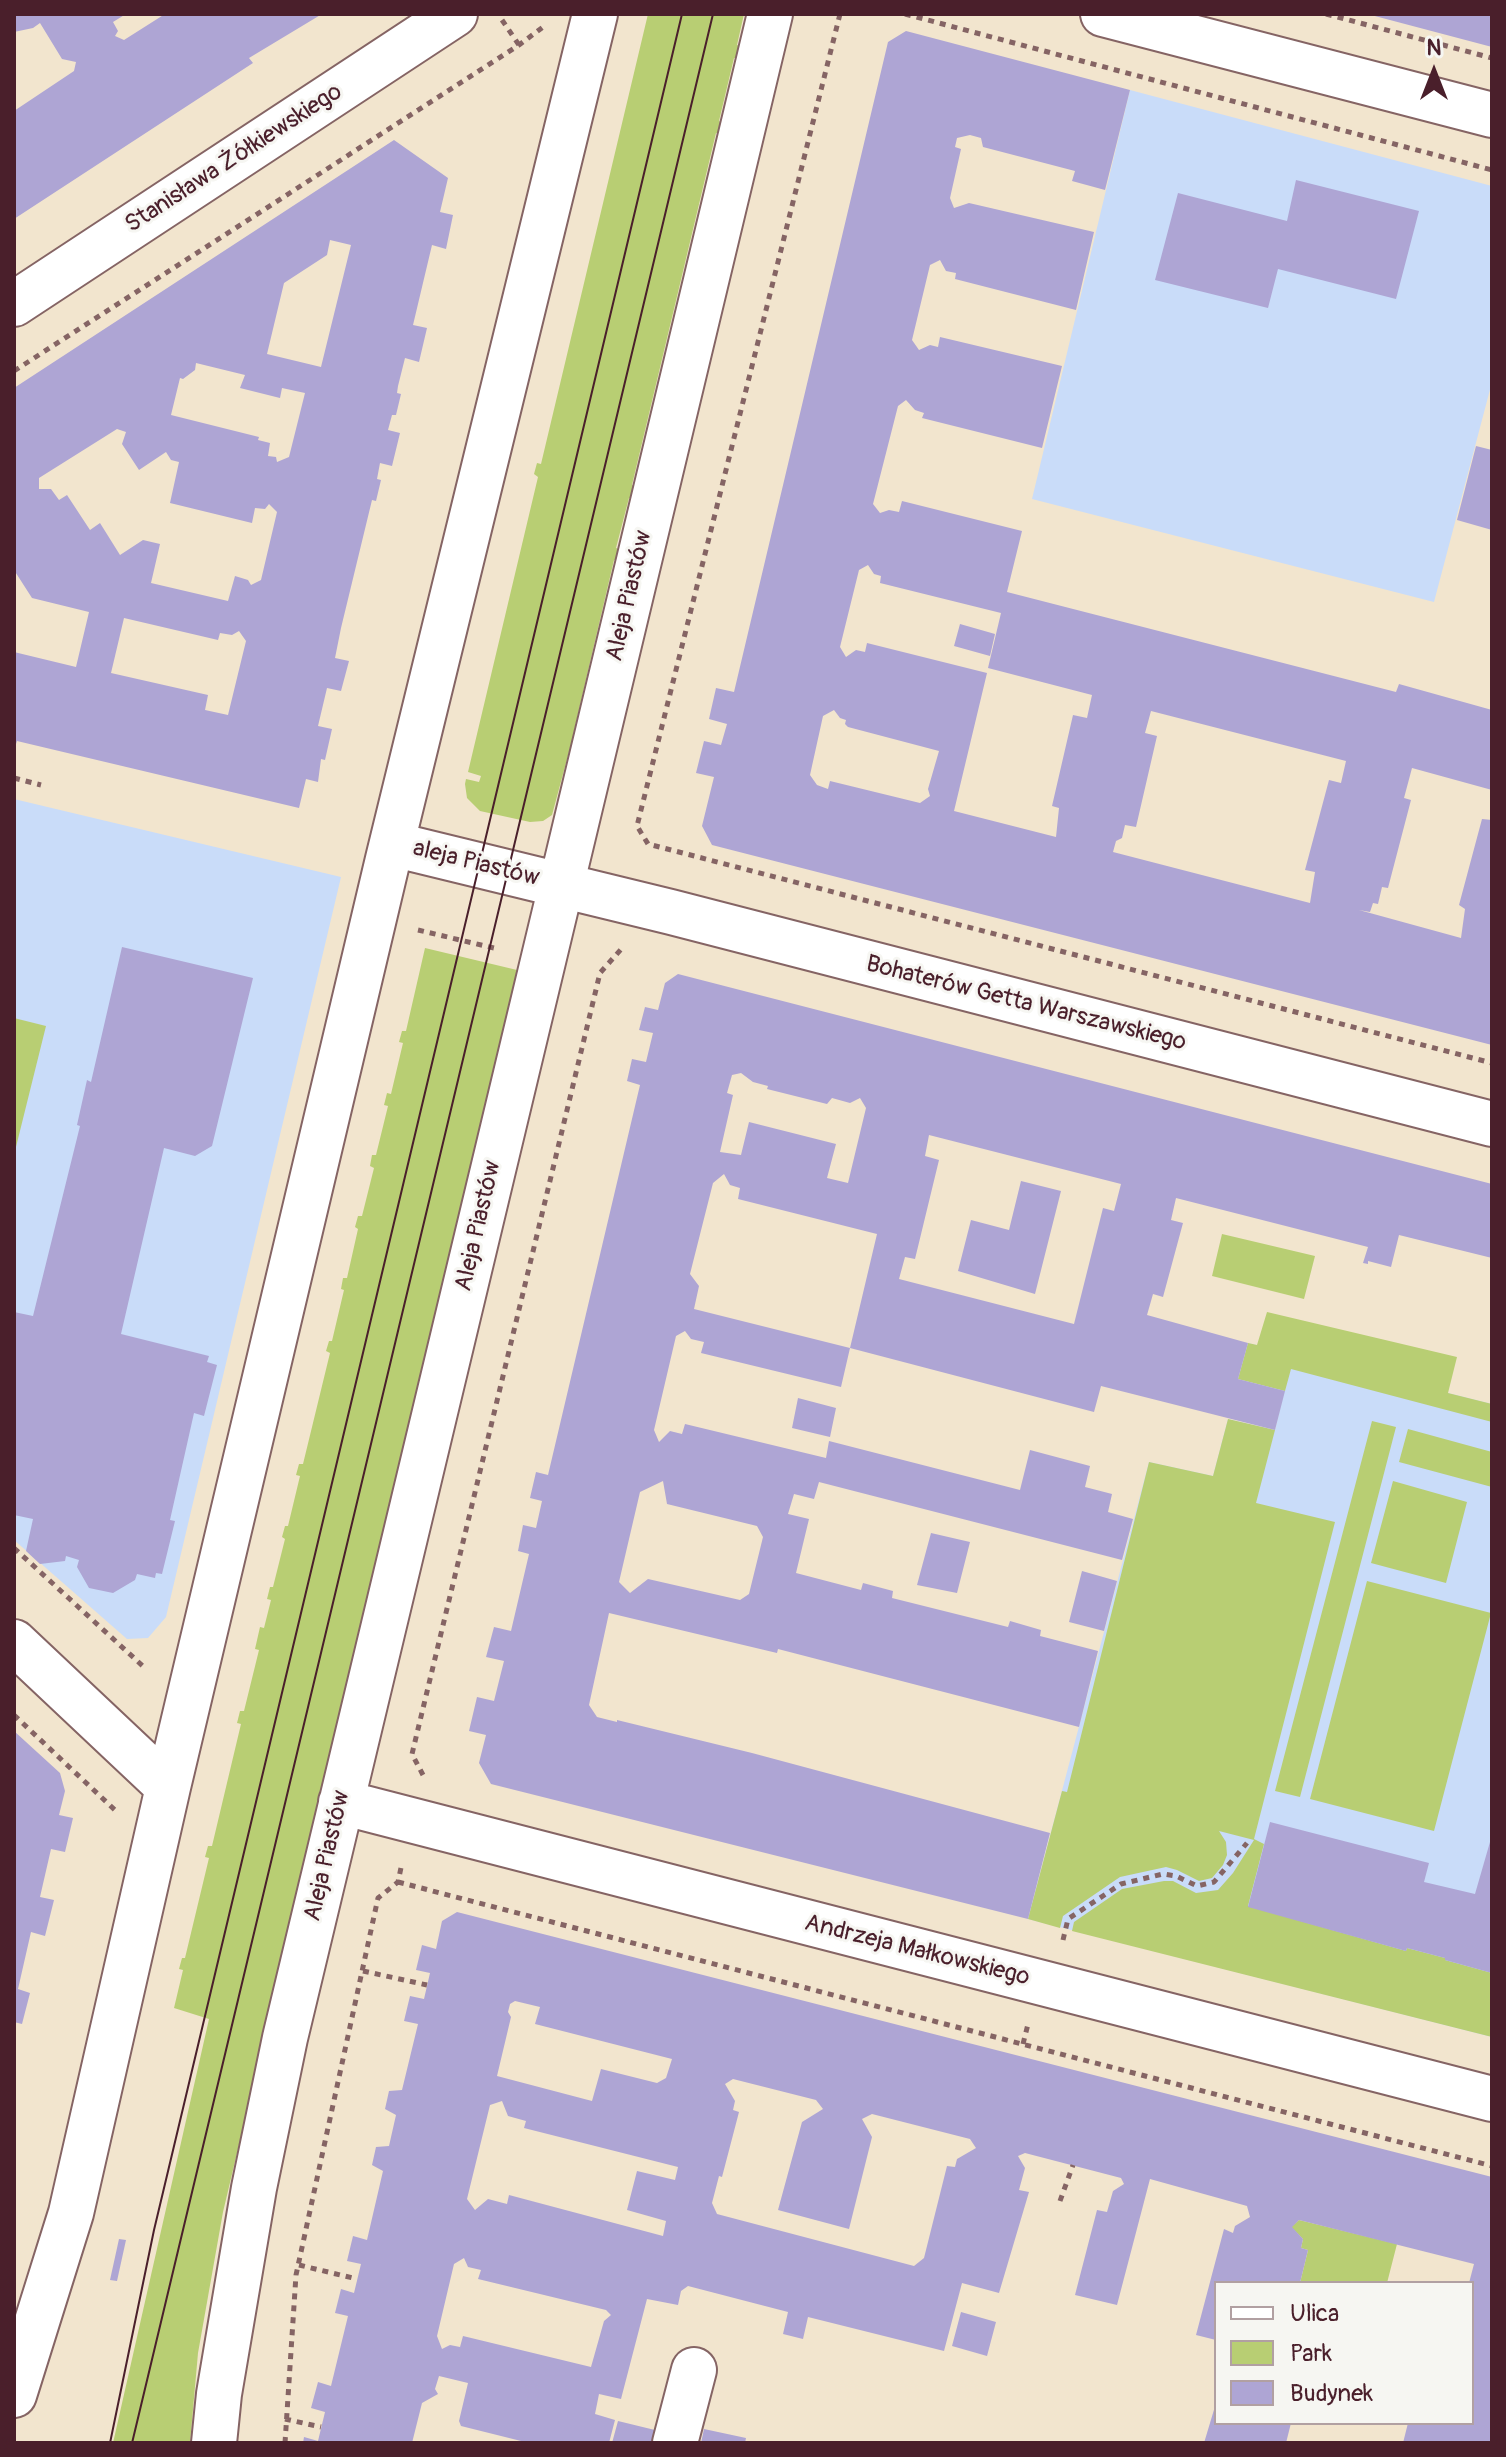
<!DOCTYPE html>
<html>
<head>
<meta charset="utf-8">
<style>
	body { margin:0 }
	#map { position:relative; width:1506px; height:2457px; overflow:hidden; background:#f2e5ce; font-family:Pangolin,sans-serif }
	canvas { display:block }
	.frame { position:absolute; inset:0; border:16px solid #4a1f2b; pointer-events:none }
	.legend { position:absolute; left:1214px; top:2281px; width:260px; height:144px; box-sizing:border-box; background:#f6f6f2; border:2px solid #b1a0a2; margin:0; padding:10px 14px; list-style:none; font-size:24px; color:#4a1f2b }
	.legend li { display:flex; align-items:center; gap:16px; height:40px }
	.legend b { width:40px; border:2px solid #b1a0a2 }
	.north { position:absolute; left:1394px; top:32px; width:80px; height:80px; -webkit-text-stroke:6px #f6f6f2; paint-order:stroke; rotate:0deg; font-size:22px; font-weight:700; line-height:32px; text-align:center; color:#4a1f2b }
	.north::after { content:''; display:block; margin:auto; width:28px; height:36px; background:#4a1f2b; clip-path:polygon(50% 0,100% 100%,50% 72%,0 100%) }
</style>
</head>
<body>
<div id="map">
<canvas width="1506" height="2457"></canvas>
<div class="frame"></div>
<ul class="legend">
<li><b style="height:10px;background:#fff"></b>Ulica</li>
<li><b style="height:22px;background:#b8ce73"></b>Park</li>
<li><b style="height:22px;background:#aea5d4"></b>Budynek</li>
</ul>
<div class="north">N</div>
</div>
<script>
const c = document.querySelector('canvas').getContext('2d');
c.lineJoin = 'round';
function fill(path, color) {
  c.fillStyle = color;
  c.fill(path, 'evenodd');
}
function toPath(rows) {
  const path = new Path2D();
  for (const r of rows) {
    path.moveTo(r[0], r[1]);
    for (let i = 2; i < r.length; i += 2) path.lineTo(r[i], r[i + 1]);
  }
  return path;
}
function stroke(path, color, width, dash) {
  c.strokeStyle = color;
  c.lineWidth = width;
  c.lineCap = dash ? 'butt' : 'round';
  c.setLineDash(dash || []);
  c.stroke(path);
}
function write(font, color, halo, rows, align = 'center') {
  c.font = font + ' Pangolin,sans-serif';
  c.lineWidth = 6;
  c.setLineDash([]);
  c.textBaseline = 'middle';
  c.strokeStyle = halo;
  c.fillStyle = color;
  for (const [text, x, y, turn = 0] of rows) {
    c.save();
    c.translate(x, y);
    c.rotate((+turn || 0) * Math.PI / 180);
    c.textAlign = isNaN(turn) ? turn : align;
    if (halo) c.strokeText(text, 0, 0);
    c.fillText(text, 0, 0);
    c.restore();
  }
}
fill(toPath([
	[1130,90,1492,186,1492,382,1434,602,1032,499],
	[14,799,341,877,166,1617,148,1638,127,1639,14,1540],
	[1248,1343,1492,1404,1492,2037,1028,1919,1149,1462,1213,1476,1228,1419,1275,1430,1284,1391,1238,1379]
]), '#c9dcf9');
fill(toPath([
	[648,14,744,14,737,45,740,46,738,58,734,58,719,121,722,123,720,134,716,133,632,485,636,486,633,498,629,498,616,548,621,550,618,561,614,560,573,735,576,736,574,748,570,748,552,815,543,821,530,822,480,811,467,798,465,784,466,779,479,782,481,776,468,772,538,477,534,474,537,463,541,464],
	[425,948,517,970,498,1052,501,1054,496,1064,483,1115,223,2212,198,2353,190,2443,113,2443,209,2019,174,2008,183,1970,179,1969,182,1958,185,1958,209,1858,205,1857,208,1846,212,1846,241,1724,237,1723,240,1711,244,1711,259,1650,255,1649,260,1627,264,1628,271,1600,267,1599,270,1587,273,1587,285,1539,282,1537,285,1526,288,1526,300,1476,296,1475,299,1464,303,1464,330,1353,326,1351,329,1341,332,1341,344,1290,341,1289,343,1278,347,1278,358,1229,355,1227,358,1216,362,1216,374,1168,370,1166,372,1155,376,1155,388,1106,384,1105,387,1093,391,1094,403,1043,399,1042,402,1031,406,1031],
	[14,1018,46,1026,14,1155],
	[1222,1234,1315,1256,1304,1299,1212,1276],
	[1267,1312,1457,1357,1448,1393,1492,1404,1492,1422,1291,1369,1285,1391,1238,1379,1248,1343,1257,1345],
	[1228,1419,1275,1430,1256,1503,1335,1522,1254,1839,1264,1844,1248,1906,1406,1951,1407,1948,1445,1958,1445,1960,1492,1973,1492,2037,1072,1931,1074,1922,1122,1889,1164,1881,1173,1881,1196,1893,1218,1890,1233,1873,1254,1840,1219,1831,1226,1842,1227,1855,1223,1865,1212,1878,1199,1881,1177,1870,1166,1867,1120,1877,1063,1916,1060,1928,1028,1919,1062,1791,1067,1792,1149,1462,1213,1476],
	[1372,1421,1396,1427,1300,1797,1275,1791],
	[1408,1429,1492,1452,1492,1487,1399,1462],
	[1393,1481,1467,1502,1446,1583,1371,1563],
	[1367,1581,1491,1613,1434,1831,1310,1799],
	[1299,2220,1397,2244,1387,2283,1300,2283,1308,2250,1301,2248,1303,2239,1291,2227]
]), '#b8ce73');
fill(toPath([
	[14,14,126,14,113,22,118,31,115,36,124,40,165,14,322,14,249,58,253,63,14,219,14,111,74,71,76,62,62,59,40,23,33,28,14,32],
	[1371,14,1492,14,1492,47,1371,15],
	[906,31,1130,90,1105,190,1072,181,1075,171,983,147,981,138,970,135,957,138,955,147,961,149,950,198,954,208,969,203,1094,232,1076,310,955,279,956,273,946,271,940,260,930,265,912,340,919,350,930,345,938,347,940,337,1062,366,1042,448,922,418,924,413,915,410,906,400,898,406,873,504,880,513,889,510,899,512,902,501,1022,531,1007,592,1396,692,1399,684,1492,710,1492,790,1412,768,1404,798,1411,800,1388,888,1382,887,1378,904,1373,903,1370,912,1359,910,1461,938,1465,909,1459,905,1482,819,1492,820,1492,1045,712,845,702,826,714,777,696,773,704,741,721,745,727,724,709,719,716,688,734,692,888,42],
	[868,565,874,574,881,576,880,583,1001,613,988,668,1092,695,1087,718,1073,715,1052,806,1059,808,1056,837,954,811,987,673,867,643,865,652,856,650,846,657,840,647,859,570],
	[834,710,840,718,846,720,845,724,848,727,939,751,928,789,930,796,920,803,830,781,828,789,817,785,810,775,823,716],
	[1151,711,1346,761,1341,783,1329,780,1305,870,1315,872,1310,903,1113,852,1116,841,1122,838,1125,825,1136,827,1157,736,1145,733],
	[394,140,448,178,440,212,453,215,446,249,432,245,413,325,427,328,419,362,405,358,398,386,397,393,401,394,396,415,392,415,388,430,400,433,392,466,380,463,377,479,381,480,376,501,372,500,341,628,335,658,349,661,341,691,327,688,318,726,332,729,325,760,321,759,318,782,306,779,299,808,17,741,14,750,14,652,76,667,89,612,32,598,14,570,14,388],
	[330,240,351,245,321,367,267,354,284,283,327,255],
	[196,363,245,375,240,388,280,398,282,388,305,393,289,457,277,462,276,457,268,456,270,443,258,440,259,437,171,415,180,378,183,379,195,370],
	[117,429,126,432,122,444,139,470,166,452,171,460,179,462,170,503,252,523,255,508,265,509,269,504,277,512,261,580,251,585,248,580,235,576,228,601,151,583,160,544,143,540,120,555,100,523,90,530,67,495,59,500,51,489,39,489,39,478],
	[124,618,218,640,220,633,232,635,239,631,246,641,228,715,205,710,208,695,111,673],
	[1296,180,1419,211,1396,299,1278,269,1268,308,1155,280,1178,193,1287,221],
	[1476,446,1492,450,1492,530,1457,520],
	[960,624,995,634,990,656,954,646],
	[122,947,253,978,212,1146,195,1156,164,1148,121,1334,209,1356,207,1362,217,1365,204,1416,194,1413,170,1520,175,1521,162,1574,156,1573,155,1578,137,1574,135,1580,113,1593,89,1588,77,1567,79,1560,66,1556,65,1561,40,1564,26,1551,33,1519,14,1515,14,1312,33,1316,80,1126,77,1125,87,1080,91,1082],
	[678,974,1492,1184,1492,1258,1399,1235,1391,1267,1368,1261,1368,1264,1363,1263,1368,1247,1176,1198,1171,1220,1183,1223,1163,1297,1153,1294,1147,1315,1248,1343,1238,1379,1285,1391,1275,1430,1101,1386,1094,1412,850,1348,877,1234,738,1199,740,1188,730,1185,724,1174,713,1183,690,1274,699,1286,694,1309,850,1348,841,1387,701,1353,704,1342,691,1339,685,1331,676,1336,654,1430,659,1442,670,1431,682,1434,685,1424,826,1458,829,1441,1020,1490,1030,1450,1090,1466,1085,1487,1112,1494,1108,1512,1133,1519,1122,1560,819,1482,814,1499,794,1494,788,1514,809,1519,796,1573,861,1590,863,1583,893,1591,892,1598,1008,1627,1010,1621,1041,1630,1040,1636,1098,1651,1079,1727,778,1649,777,1653,609,1613,589,1705,597,1717,617,1722,617,1720,752,1753,1050,1833,1028,1919,491,1784,479,1763,486,1735,469,1731,477,1697,494,1701,504,1661,486,1657,494,1627,511,1631,529,1554,518,1551,523,1525,536,1528,542,1501,530,1498,536,1472,548,1475,640,1085,627,1081,632,1059,646,1062,653,1033,639,1030,645,1007,658,1010,665,983],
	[741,1073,753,1082,768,1086,767,1089,827,1104,832,1098,850,1103,860,1098,866,1108,848,1183,827,1178,836,1144,749,1122,741,1155,720,1152,733,1095,727,1093,732,1075],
	[929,1135,1121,1184,1114,1211,1103,1208,1074,1324,899,1279,905,1257,915,1259,939,1160,925,1156],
	[663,1481,667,1504,757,1526,763,1537,749,1594,740,1600,648,1579,630,1593,619,1582,640,1492],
	[1021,1181,1061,1191,1035,1294,958,1271,971,1220,1009,1230],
	[798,1398,836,1408,830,1437,792,1428],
	[931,1533,970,1542,957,1593,917,1585],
	[1082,1571,1117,1581,1104,1631,1069,1622],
	[14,1731,60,1773,65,1791,59,1815,73,1818,65,1852,51,1849,40,1897,54,1900,45,1936,31,1932,18,1989,30,1993,22,2024,14,2022],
	[1270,1822,1429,1863,1424,1882,1475,1894,1492,1835,1492,1973,1445,1960,1445,1958,1407,1948,1406,1951,1248,1907],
	[457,1912,1492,2177,1492,2443,1403,2443,1408,2423,1472,2423,1472,2283,1469,2283,1474,2264,1299,2220,1292,2227,1303,2239,1301,2248,1308,2250,1300,2283,1216,2283,1216,2340,1196,2335,1224,2229,1233,2233,1235,2226,1250,2217,1247,2206,1150,2179,1117,2305,1075,2295,1097,2210,1107,2212,1113,2191,1124,2184,1121,2178,1025,2153,1018,2156,1025,2168,1019,2190,1029,2192,999,2293,962,2283,944,2351,808,2317,803,2339,783,2334,788,2312,688,2286,681,2291,678,2305,647,2299,621,2399,599,2394,595,2414,615,2420,609,2443,529,2443,461,2426,459,2421,468,2383,439,2376,435,2389,438,2394,422,2403,412,2443,303,2443,304,2437,318,2441,325,2412,311,2408,318,2382,331,2386,348,2316,335,2313,341,2289,354,2293,361,2264,347,2261,353,2236,367,2240,383,2171,372,2165,376,2147,389,2146,396,2115,385,2109,389,2091,402,2090,418,2024,404,2021,410,1996,424,1999,430,1973,416,1970,422,1945,436,1949,442,1921],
	[515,2001,540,2007,535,2024,672,2059,666,2078,657,2083,601,2069,592,2101,497,2076,511,2017,508,2012,510,2004],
	[733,2079,816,2100,823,2109,802,2122,778,2210,849,2229,872,2137,862,2119,872,2114,970,2139,976,2148,957,2159,955,2167,947,2166,924,2258,914,2266,717,2214,712,2203,719,2176,722,2177,739,2112,733,2110,735,2101,725,2084],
	[502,2101,508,2116,526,2121,524,2128,678,2167,675,2180,637,2171,627,2210,666,2221,663,2236,509,2195,507,2204,488,2199,475,2210,467,2199,490,2105],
	[464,2258,468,2267,481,2270,478,2279,606,2310,611,2315,604,2321,591,2367,463,2336,460,2347,450,2345,442,2349,437,2336,454,2264],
	[119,2239,126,2240,117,2281,110,2280],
	[961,2312,996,2322,987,2356,952,2346],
	[1216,2403,1216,2423,1291,2423,1286,2443,1204,2443],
	[618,2421,659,2431,656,2443,612,2443],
	[704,2429,746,2438,745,2443,701,2443]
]), '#aea5d4');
const minor = toPath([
	[1103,14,1492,115],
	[14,304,455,14],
	[392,844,671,912,1492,1124],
	[14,1642,168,1787],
	[341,1802,1492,2099],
	[14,2395,71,2213,168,1787,388,859,595,14],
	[214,2443,219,2394,254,2188,285,2038,770,14],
	[675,2443,694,2370]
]);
stroke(minor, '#856464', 48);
stroke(toPath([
	[840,14,637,826,648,844,1492,1063],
	[905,14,1492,170],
	[1326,14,1492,58],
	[502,20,519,45],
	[14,371,519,45,543,27],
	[14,778,41,785],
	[418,930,498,949],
	[14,1548,146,1669],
	[14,1715,116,1811],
	[423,1775,412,1754,600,973,623,947],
	[398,1882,1492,2166],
	[1063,1940,1068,1919,1121,1884,1163,1874,1176,1876,1197,1886,1214,1882,1247,1843],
	[363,1971,427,1985],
	[1023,2044,1028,2024],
	[1060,2201,1073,2165],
	[299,2265,357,2279],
	[285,2419,321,2427],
	[285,2443,296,2275,378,1898,398,1882,402,1863]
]), '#856464', 5, [6, 6]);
stroke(minor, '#fff', 44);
stroke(toPath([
	[110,2443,154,2230,682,14],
	[132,2443,713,14]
]), '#4a1f2b', 2);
write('24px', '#4a1f2b', '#f6f6f2', [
	["Stanisława Żółkiewskiego",234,159,-33],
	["Aleja Piastów",630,596,-77],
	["aleja Piastów",476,864,14],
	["Bohaterów Getta Warszawskiego",1026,1004,14],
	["Aleja Piastów",479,1226,-77],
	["Aleja Piastów",328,1856,-77],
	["Andrzeja Małkowskiego",917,1951,14]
]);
</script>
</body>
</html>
